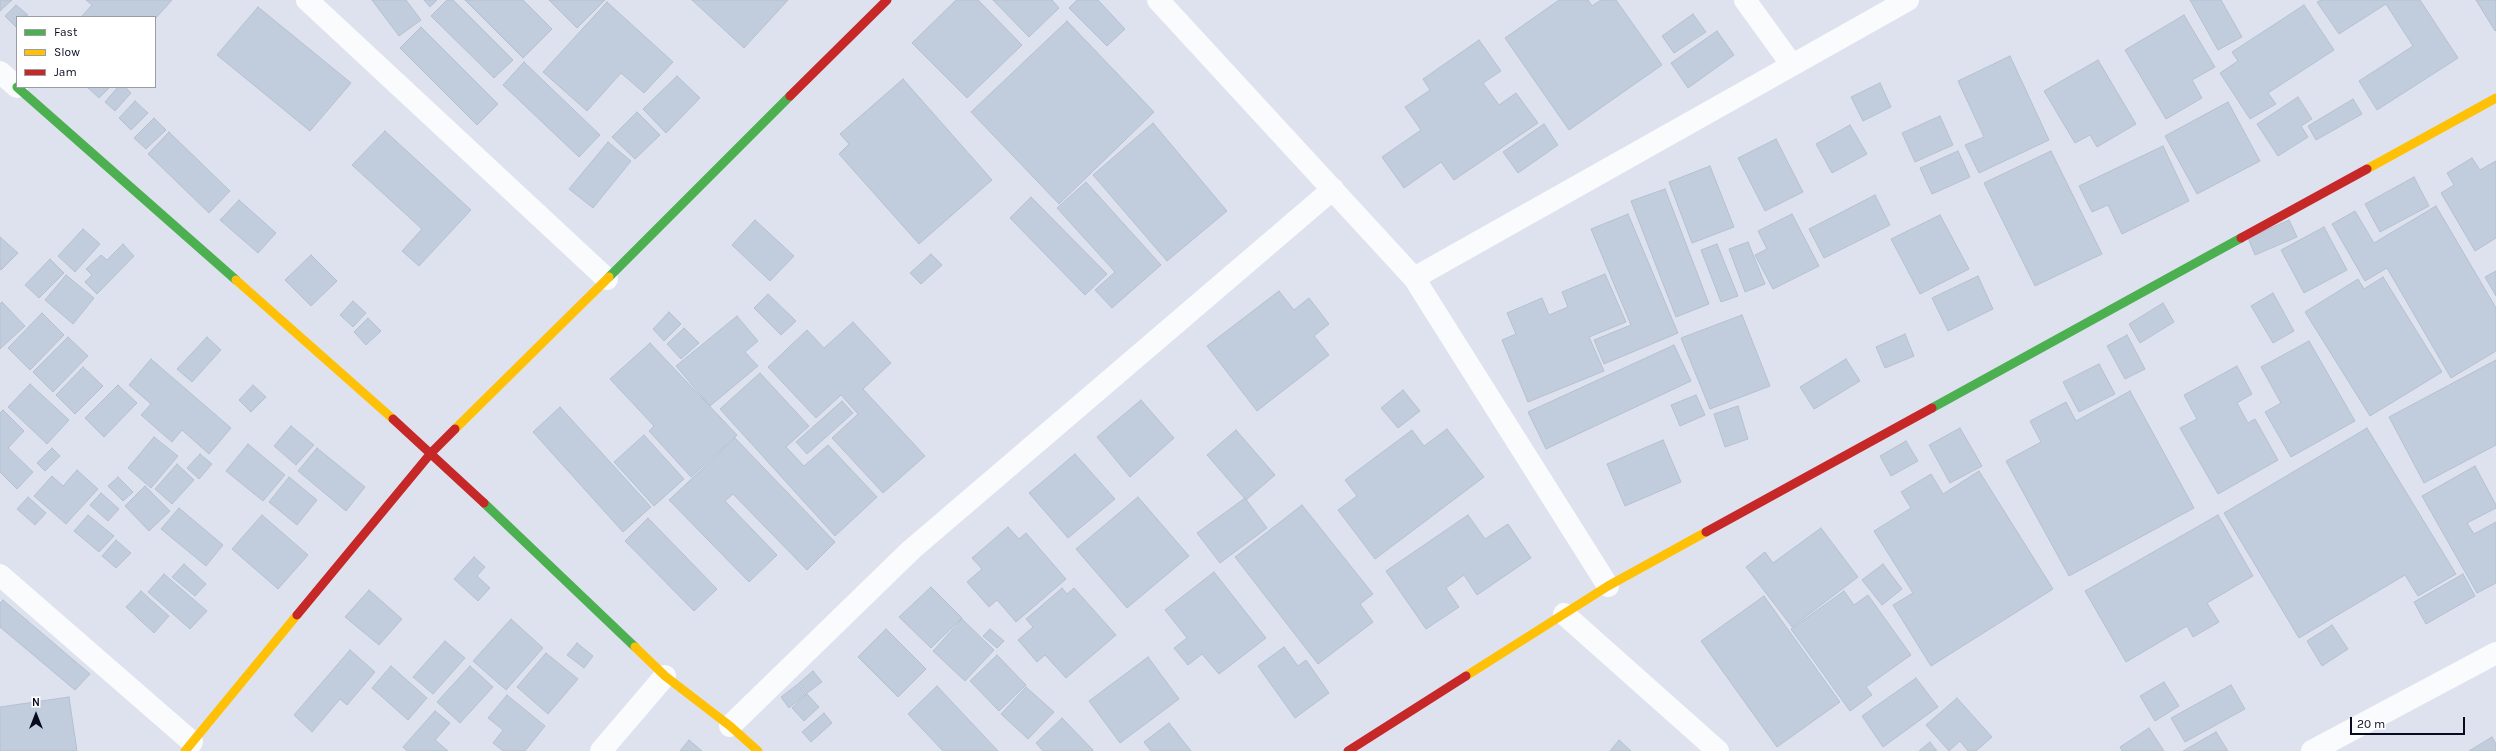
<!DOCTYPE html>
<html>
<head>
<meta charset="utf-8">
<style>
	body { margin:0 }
	#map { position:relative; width:2496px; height:751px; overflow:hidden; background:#dee2ef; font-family:Karla,sans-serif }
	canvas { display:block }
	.legend { position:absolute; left:16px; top:16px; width:140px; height:72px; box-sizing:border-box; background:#fff; border:1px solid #9b9da5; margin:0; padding:5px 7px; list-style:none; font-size:12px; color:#060b1f }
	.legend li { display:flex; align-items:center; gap:8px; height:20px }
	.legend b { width:20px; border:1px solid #9b9da5 }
	.north { position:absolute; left:16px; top:695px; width:40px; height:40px; -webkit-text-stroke:3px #fff; paint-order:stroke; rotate:0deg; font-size:11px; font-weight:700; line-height:16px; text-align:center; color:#060b1f }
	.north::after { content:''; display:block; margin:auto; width:14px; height:18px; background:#060b1f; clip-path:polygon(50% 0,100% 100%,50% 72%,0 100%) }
	.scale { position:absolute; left:2350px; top:717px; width:115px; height:18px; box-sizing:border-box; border:2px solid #060b1f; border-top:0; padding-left:5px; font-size:12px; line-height:14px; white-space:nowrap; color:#060b1f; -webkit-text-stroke:3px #fff; paint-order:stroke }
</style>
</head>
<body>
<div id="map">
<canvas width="2496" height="751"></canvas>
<ul class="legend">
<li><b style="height:5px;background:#4caf50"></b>Fast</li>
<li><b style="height:5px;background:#ffc107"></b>Slow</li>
<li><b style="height:5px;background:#c62828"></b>Jam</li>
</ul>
<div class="north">N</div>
<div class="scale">20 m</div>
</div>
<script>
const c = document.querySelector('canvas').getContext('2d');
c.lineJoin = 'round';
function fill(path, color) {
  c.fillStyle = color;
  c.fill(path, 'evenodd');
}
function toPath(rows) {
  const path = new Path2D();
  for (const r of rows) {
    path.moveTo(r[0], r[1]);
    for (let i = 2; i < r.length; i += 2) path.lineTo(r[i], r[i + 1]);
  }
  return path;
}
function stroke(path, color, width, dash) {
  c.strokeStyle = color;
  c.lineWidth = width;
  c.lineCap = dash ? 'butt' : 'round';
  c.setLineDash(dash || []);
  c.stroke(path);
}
const building = toPath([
	[0,0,12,0,0,11,0,0],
	[86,0,172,0,155,19,81,17,92,5,86,0],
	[372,0,406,0,421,20,399,36,372,0],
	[424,0,437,0,430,7,424,0],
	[447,0,453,0,513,60,494,78,431,16,447,0],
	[465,0,523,0,552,29,523,58,465,0],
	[549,0,605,0,577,28,549,0],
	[692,0,788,0,744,48,692,0],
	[956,0,978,0,1022,45,967,98,912,43,956,0],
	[993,0,1052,0,1059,8,1029,37,993,0],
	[1077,0,1098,0,1125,29,1107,46,1069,8,1077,0],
	[1559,0,1588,0,1592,6,1601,0,1616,0,1662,65,1569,130,1505,38,1559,0],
	[2190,0,2221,0,2242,37,2218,50,2190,0],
	[2321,0,2420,0,2458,58,2377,110,2359,81,2413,46,2386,4,2339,34,2317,2,2321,0],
	[2476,0,2496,0,2496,30,2495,31,2476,0],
	[607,2,673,62,644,93,621,73,587,111,543,72,607,2],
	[16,5,28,15,17,17,16,27,5,16,16,5],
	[2304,5,2334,50,2268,93,2276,104,2250,119,2220,73,2238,61,2232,52,2304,5],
	[258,7,351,83,310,131,217,55,258,7],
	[1693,14,1706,32,1674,53,1662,36,1693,14],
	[2184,15,2215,67,2192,80,2202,98,2166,119,2125,50,2184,15],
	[1067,21,1154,112,1059,204,971,112,1067,21],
	[421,27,498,104,477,125,400,48,421,27],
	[1717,31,1734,55,1688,88,1671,63,1717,31],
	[1479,40,1501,71,1483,83,1499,105,1516,93,1538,123,1454,180,1441,162,1404,188,1382,157,1421,130,1405,107,1430,90,1423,79,1479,40],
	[2010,56,2049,140,1979,173,1965,145,1984,137,1958,81,2010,56],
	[2098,60,2136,124,2097,147,2090,135,2075,143,2044,91,2098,60],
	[524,62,600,135,579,157,503,85,524,62],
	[677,76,700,98,666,133,643,109,677,76],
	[903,79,992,180,919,244,839,154,849,144,840,134,903,79],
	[1880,83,1891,107,1863,121,1851,97,1880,83],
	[87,87,110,87,99,98,87,87],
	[118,87,125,87,131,93,115,111,105,102,118,87],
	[2298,97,2312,119,2301,126,2308,137,2278,156,2257,124,2298,97],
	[2353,99,2362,114,2316,140,2308,126,2353,99],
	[135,101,148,113,131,130,119,118,135,101],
	[2228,102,2260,161,2197,194,2165,136,2228,102],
	[637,112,660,135,635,159,612,137,637,112],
	[1940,116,1953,145,1915,162,1902,133,1940,116],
	[154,118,166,130,146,149,134,138,154,118],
	[1153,123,1227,211,1167,261,1093,175,1153,123],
	[1544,124,1558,145,1518,173,1503,152,1544,124],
	[1850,125,1867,154,1832,173,1816,144,1850,125],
	[385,131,471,210,419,266,402,251,422,229,352,165,385,131],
	[169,132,230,191,209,213,148,154,169,132],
	[1776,139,1803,192,1765,211,1738,158,1776,139],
	[608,142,631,161,593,208,569,189,608,142],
	[2163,146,2189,201,2122,234,2108,205,2092,212,2079,186,2163,146],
	[1958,151,1970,177,1932,194,1920,168,1958,151],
	[2051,151,2102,254,2035,286,1984,183,2051,151],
	[2472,158,2480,170,2496,161,2496,238,2475,251,2441,193,2454,185,2447,173,2472,158],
	[1710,166,1734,227,1692,243,1669,182,1710,166],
	[2414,177,2429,206,2380,232,2365,204,2414,177],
	[1086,182,1161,265,1112,308,1095,290,1115,272,1057,208,1086,182],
	[1665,189,1709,304,1676,317,1631,201,1665,189],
	[1875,195,1890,225,1824,258,1809,229,1875,195],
	[1031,197,1107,274,1085,295,1010,218,1031,197],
	[239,200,276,233,258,253,220,220,239,200],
	[2436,206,2496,308,2496,351,2451,378,2387,268,2365,281,2332,224,2355,211,2374,243,2436,206],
	[1628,214,1678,333,1604,364,1594,340,1631,325,1591,229,1628,214],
	[1792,214,1819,266,1773,289,1755,255,1767,249,1758,231,1792,214],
	[1940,215,1969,269,1920,294,1891,239,1940,215],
	[755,220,794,256,770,281,732,245,755,220],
	[2289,220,2297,237,2255,255,2248,238,2289,220],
	[2324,227,2347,270,2304,293,2281,250,2324,227],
	[83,229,100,244,75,272,58,256,83,229],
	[0,237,18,253,1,270,0,268,0,237],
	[1748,242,1765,284,1745,292,1729,249,1748,242],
	[123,244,134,256,97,294,85,282,92,275,86,269,101,255,107,260,123,244],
	[1717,244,1738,296,1721,302,1701,250,1717,244],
	[931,254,942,265,921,284,910,273,931,254],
	[311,255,337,281,311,306,285,280,311,255],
	[50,259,64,273,39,298,25,285,50,259],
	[2496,271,2496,296,2485,277,2496,271],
	[1605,274,1626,322,1589,337,1604,371,1528,402,1502,340,1516,334,1507,313,1542,298,1549,315,1568,307,1562,292,1605,274],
	[66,275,94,298,73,324,45,300,66,275],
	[1978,276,1993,309,1948,331,1932,298,1978,276],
	[2383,277,2442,372,2370,416,2305,312,2358,279,2364,289,2383,277],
	[1279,291,1294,310,1309,298,1329,324,1314,336,1329,355,1257,411,1207,346,1279,291],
	[2273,293,2294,331,2273,343,2251,306,2273,293],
	[768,294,796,321,781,335,754,308,768,294],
	[353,301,366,313,353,327,340,315,353,301],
	[2,302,25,326,0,349,0,304,2,302],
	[2163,303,2174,322,2140,343,2129,324,2163,303],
	[669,312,681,324,664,341,653,329,669,312],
	[42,313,64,335,30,370,8,348,42,313],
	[1742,315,1770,386,1710,409,1681,338,1742,315],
	[737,316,758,341,745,352,758,366,710,406,676,366,737,316],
	[368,318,381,331,366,345,354,332,368,318],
	[853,322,891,363,863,389,925,456,883,493,832,438,858,414,841,395,816,418,768,367,807,330,824,348,853,322],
	[684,328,699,343,681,359,667,344,684,328],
	[1905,334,1914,356,1885,368,1876,347,1905,334],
	[2127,335,2145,369,2125,379,2107,346,2127,335],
	[68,337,88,356,53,392,33,372,68,337],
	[207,337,221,350,192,382,177,369,207,337],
	[2309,341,2355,421,2291,457,2265,412,2281,403,2261,367,2309,341],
	[650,343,737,435,691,477,649,431,654,426,610,379,650,343],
	[1674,345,1691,381,1546,449,1528,412,1674,345],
	[151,359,231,428,209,454,182,430,172,442,141,415,151,404,129,385,151,359],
	[1846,359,1860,381,1814,409,1800,387,1846,359],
	[2496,360,2496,445,2424,483,2389,417,2496,360],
	[2099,364,2115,394,2079,412,2063,382,2099,364],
	[2237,366,2252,394,2237,403,2248,423,2255,419,2278,460,2218,494,2180,428,2197,419,2184,395,2237,366],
	[83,367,103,386,75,414,56,395,83,367],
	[760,373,809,426,786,447,804,466,828,445,877,497,835,536,720,409,760,373],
	[30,384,69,420,47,444,8,407,30,384],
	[118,385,137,403,104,437,85,418,118,385],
	[253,385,266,397,251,412,239,400,253,385],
	[1403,390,1420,411,1398,428,1381,408,1403,390],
	[2130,391,2194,508,2069,576,2006,461,2041,442,2030,421,2066,402,2076,421,2130,391],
	[1696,395,1705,415,1680,426,1671,405,1696,395],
	[1141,400,1174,438,1130,477,1097,437,1141,400],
	[842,401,853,413,807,454,796,442,842,401],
	[1738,406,1748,439,1725,447,1714,414,1738,406],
	[560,407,651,507,623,532,533,432,560,407],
	[3,410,24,431,8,448,33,472,17,489,0,472,0,413,3,410],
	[291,426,314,445,296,465,274,446,291,426],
	[1960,428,1982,466,1950,483,1929,445,1960,428],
	[2367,428,2456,574,2418,596,2405,575,2299,638,2224,513,2367,428],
	[1447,429,1484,477,1375,559,1338,510,1357,496,1345,480,1412,430,1424,446,1447,429],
	[1236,430,1275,475,1246,500,1207,455,1236,430],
	[644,435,684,479,654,506,614,462,644,435],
	[154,437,178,456,151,488,128,468,154,437],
	[735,438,835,542,807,570,733,494,725,501,777,555,749,582,669,500,735,438],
	[1663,440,1681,482,1625,506,1607,464,1663,440],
	[1906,441,1918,461,1891,476,1880,456,1906,441],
	[248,444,285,475,263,501,226,471,248,444],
	[52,448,60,456,45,471,37,463,52,448],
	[317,448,365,487,346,511,298,471,317,448],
	[200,454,212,464,199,479,187,468,200,454],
	[1075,454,1115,499,1068,538,1029,493,1075,454],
	[177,464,194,480,172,504,155,489,177,464],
	[2475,466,2496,505,2496,508,2467,523,2474,534,2496,522,2496,583,2477,593,2422,496,2475,466],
	[77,470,98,489,66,524,34,496,52,476,63,486,77,470],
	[1979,471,2053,589,1931,666,1893,605,1913,593,1874,531,1911,508,1901,492,1931,474,1943,494,1979,471],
	[118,477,133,492,123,501,108,486,118,477],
	[289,477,317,500,297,525,269,502,289,477],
	[145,486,170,511,149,531,125,506,145,486],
	[101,493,119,509,108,521,90,505,101,493],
	[28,497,46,513,35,525,17,509,28,497],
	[1138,497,1189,556,1127,608,1076,549,1138,497],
	[1245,498,1267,528,1220,563,1197,533,1245,498],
	[1302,505,1373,594,1360,604,1373,622,1318,664,1235,557,1302,505],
	[179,508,223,545,206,566,161,529,179,508],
	[88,515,114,536,99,552,74,531,88,515],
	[262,515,308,555,278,589,232,549,262,515],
	[1468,515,1485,539,1508,524,1531,558,1477,595,1464,575,1446,588,1459,607,1426,629,1386,571,1468,515],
	[2218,515,2253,576,2207,603,2219,622,2193,637,2187,626,2126,662,2085,591,2218,515],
	[648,518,717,589,694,611,625,541,648,518],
	[1008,527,1019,539,1026,533,1066,579,1016,622,997,600,989,607,967,582,982,569,972,558,1008,527],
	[1821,528,1858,577,1792,627,1746,567,1765,552,1773,563,1821,528],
	[116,540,131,553,116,568,102,556,116,540],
	[474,557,485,567,477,576,490,588,478,601,454,579,474,557],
	[184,564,206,584,195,596,172,577,184,564],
	[1883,564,1902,589,1882,605,1862,580,1883,564],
	[1214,572,1266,638,1219,674,1202,654,1188,665,1174,648,1187,638,1165,610,1214,572],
	[164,574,207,611,190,629,148,592,164,574],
	[2463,574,2475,596,2426,624,2414,602,2463,574],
	[931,587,962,618,931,648,899,617,931,587],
	[1062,588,1067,594,1074,588,1116,635,1066,678,1045,655,1037,662,1018,640,1033,627,1026,619,1062,588],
	[369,590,402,619,379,645,345,617,369,590],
	[141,591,169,616,154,633,126,607,141,591],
	[1844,591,1854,605,1868,595,1911,655,1866,687,1872,695,1850,711,1791,629,1844,591],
	[1764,596,1840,702,1777,747,1701,641,1764,596],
	[3,600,90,674,75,690,0,627,0,603,3,600],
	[511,619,543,648,506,690,473,661,511,619],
	[962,619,994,650,965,681,933,651,962,619],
	[2332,625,2348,649,2322,666,2307,641,2332,625],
	[886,629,926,669,898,697,858,657,886,629],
	[990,629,1004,641,997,648,983,636,990,629],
	[445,641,465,658,433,694,413,677,445,641],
	[577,643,593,656,584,668,567,655,577,643],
	[1284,647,1298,666,1306,660,1329,693,1295,718,1258,666,1284,647],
	[350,650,375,672,347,705,340,699,312,732,294,715,350,650],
	[546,653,578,679,548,714,517,687,546,653],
	[997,655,1026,685,999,711,970,681,997,655],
	[1148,657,1179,699,1120,743,1089,701,1148,657],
	[391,666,427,698,408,720,372,688,391,666],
	[470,666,493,687,460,723,437,702,470,666],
	[813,671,822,682,807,693,799,683,813,671],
	[1916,678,1938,707,1883,747,1862,716,1916,678],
	[2164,682,2179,706,2155,721,2140,696,2164,682],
	[798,684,806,694,789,708,781,697,798,684],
	[2231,685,2245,709,2185,742,2171,718,2231,685],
	[937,686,998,751,943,751,908,714,937,686],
	[1026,687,1054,712,1028,739,1001,714,1026,687],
	[807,694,819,707,804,721,792,708,807,694],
	[507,695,545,726,525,751,503,751,493,743,503,730,488,718,507,695],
	[69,697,77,751,0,751,0,707,69,697],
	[1957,698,1992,737,1976,751,1968,751,1960,741,1949,751,1926,725,1957,698],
	[435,711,450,723,435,740,448,751,407,751,403,747,435,711],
	[824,713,832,723,811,742,802,732,824,713],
	[1062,718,1093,750,1092,751,1043,751,1036,743,1062,718],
	[1169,723,1191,751,1151,751,1144,742,1169,723],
	[2149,728,2164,751,2122,751,2120,747,2149,728],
	[2216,732,2228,751,2183,751,2216,732],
	[2492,737,2496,744,2496,751,2469,751,2492,737],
	[689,740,702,751,680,751,689,740],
	[1619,740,1631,751,1610,751,1619,740],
	[1930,742,1937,751,1919,751,1930,742]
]);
fill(building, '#c1cddd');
stroke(building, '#b5c0cf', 1);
stroke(toPath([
	[307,0,607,279],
	[1158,0,1414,278,1608,586],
	[1745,0,1792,65],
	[0,72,17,87],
	[1414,278,1908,0],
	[0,575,192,742],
	[1564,614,1718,751],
	[730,726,911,550,1333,189],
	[601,751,665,676],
	[2312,751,2496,653]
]), '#fafbfd', 22);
stroke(toPath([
	[17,87,236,280],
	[609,277,790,96],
	[1932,408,2241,238],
	[484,503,635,647]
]), '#4caf50', 9);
stroke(toPath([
	[2367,169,2496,98],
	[236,280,393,419],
	[455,429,609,277],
	[635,647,665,676,730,726,758,751],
	[1466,676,1608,586,1706,532],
	[185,751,297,615]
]), '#ffc107', 9);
stroke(toPath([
	[790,96,887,0],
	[2241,238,2367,169],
	[393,419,484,503],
	[1706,532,1932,408],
	[297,615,431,453,455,429],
	[1348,751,1466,676]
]), '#c62828', 9);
</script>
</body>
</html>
